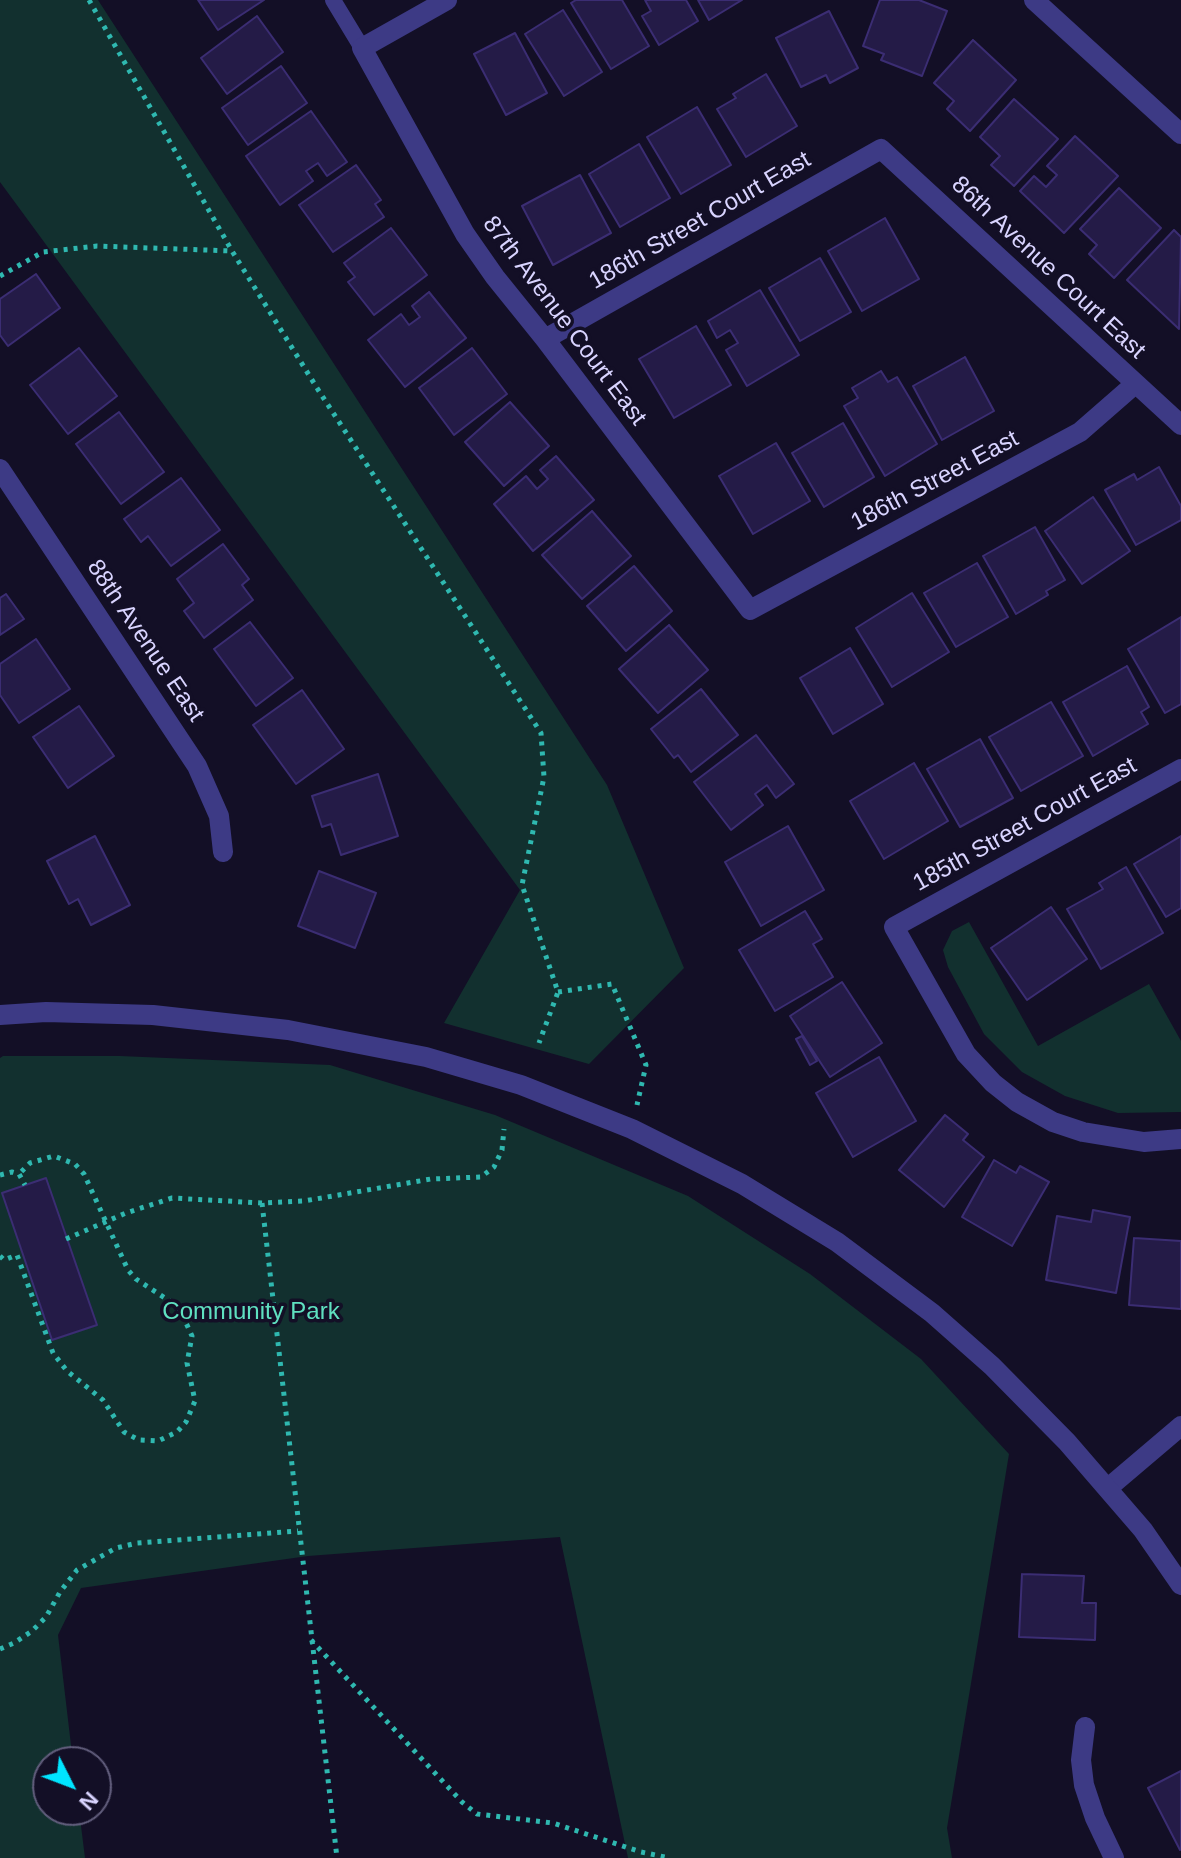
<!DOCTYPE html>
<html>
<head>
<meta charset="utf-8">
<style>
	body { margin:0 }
	#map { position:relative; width:1181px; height:1858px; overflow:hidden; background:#130f26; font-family:Arial,sans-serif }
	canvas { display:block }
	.north { position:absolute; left:32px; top:1746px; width:80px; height:80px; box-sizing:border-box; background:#130f26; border:2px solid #625e7d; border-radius:50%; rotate:132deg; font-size:22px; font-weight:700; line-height:32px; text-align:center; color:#d9d4ff }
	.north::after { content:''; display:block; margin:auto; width:28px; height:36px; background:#00e5ff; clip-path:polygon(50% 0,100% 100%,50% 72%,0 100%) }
</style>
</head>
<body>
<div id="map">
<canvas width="1181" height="1858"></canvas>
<div class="north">N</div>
</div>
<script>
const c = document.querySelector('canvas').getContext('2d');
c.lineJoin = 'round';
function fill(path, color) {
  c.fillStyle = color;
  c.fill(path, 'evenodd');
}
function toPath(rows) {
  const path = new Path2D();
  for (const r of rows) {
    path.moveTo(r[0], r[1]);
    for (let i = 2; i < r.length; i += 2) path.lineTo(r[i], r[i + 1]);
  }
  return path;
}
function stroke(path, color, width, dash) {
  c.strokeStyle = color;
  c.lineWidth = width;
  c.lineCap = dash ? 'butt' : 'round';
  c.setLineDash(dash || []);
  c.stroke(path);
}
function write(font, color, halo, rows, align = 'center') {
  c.font = font + ' Arial,sans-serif';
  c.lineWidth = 7;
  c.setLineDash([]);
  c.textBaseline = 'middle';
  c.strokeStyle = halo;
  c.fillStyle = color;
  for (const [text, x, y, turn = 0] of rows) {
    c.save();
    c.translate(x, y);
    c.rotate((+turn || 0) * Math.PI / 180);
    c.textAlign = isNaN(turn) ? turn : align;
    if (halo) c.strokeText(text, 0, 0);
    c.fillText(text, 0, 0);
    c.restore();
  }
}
fill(toPath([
	[0,0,98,0,607,785,684,968,589,1064,444,1023,520,890,0,182],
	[969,922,1038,1046,1149,984,1181,1041,1181,1112,1118,1113,1065,1096,1022,1072,984,1034,948,967,943,950,952,931],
	[3,1056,120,1056,330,1065,495,1115,688,1196,810,1274,921,1359,1009,1454,947,1828,952,1858,628,1858,560,1537,308,1556,81,1588,58,1635,73,1762,48,1762,48,1810,79,1810,85,1858,0,1858,0,1058]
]), '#12302f');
const building = toPath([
	[198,0,264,0,218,30,198,0],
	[576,0,622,0,649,46,611,69,571,3,576,0],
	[645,0,686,0,698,21,659,45,642,16,651,11,645,0],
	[698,0,742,0,709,20,698,0],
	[880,0,919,0,947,11,922,76,881,60,884,54,863,46,880,0],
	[563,10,602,72,564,96,525,34,563,10],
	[829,11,858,68,830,83,826,75,801,87,776,38,829,11],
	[257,16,283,52,227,94,201,58,257,16],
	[515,33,547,93,506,115,474,54,515,33],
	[973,40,1016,80,970,131,947,109,954,101,934,83,973,40],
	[281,66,307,103,248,145,222,108,281,66],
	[766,74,797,126,746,157,717,109,736,98,733,94,766,74],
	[1014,99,1058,139,1014,186,991,165,1000,156,980,137,1014,99],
	[697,107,731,165,681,194,647,137,697,107],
	[311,111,347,162,327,176,318,163,306,171,313,181,280,205,246,156,311,111],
	[1075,136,1118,176,1064,233,1020,191,1034,176,1046,187,1057,175,1047,166,1075,136],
	[639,144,670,198,620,227,589,174,639,144],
	[356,165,381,200,375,204,384,217,333,252,299,205,356,165],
	[580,175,611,233,553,265,522,206,580,175],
	[1119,188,1161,228,1114,278,1089,254,1097,245,1080,229,1119,188],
	[885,218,919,279,862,311,828,251,885,218],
	[391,228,427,275,374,315,348,282,355,277,344,263,391,228],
	[1174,230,1181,237,1179,329,1127,280,1174,230],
	[820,258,851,312,800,341,769,288,820,258],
	[36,274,60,308,8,346,0,335,0,299,36,274],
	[760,290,799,355,747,386,726,350,738,343,730,330,717,338,708,321,760,290],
	[429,292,466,338,405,387,368,340,401,314,409,325,420,317,412,306,429,292],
	[696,326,731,385,674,418,639,359,696,326],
	[79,348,117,396,68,434,30,385,79,348],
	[472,348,507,394,454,435,419,388,472,348],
	[965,357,994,411,942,440,913,386,965,357],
	[881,371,888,382,897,377,937,444,885,476,844,406,858,398,852,388,881,371],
	[510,402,549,446,504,486,465,442,510,402],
	[119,412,164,472,121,504,76,444,119,412],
	[843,423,874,477,824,507,792,453,843,423],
	[776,443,810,501,753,534,719,476,776,443],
	[556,456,594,500,533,551,494,504,526,476,537,489,548,479,540,470,556,456],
	[1159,467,1181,506,1181,520,1136,545,1105,490,1134,474,1137,480,1159,467],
	[181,478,220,530,171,566,148,536,141,542,124,519,181,478],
	[1093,497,1130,551,1082,584,1045,531,1093,497],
	[592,511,631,556,582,599,542,555,592,511],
	[1035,527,1065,580,1046,591,1048,595,1016,614,983,556,1035,527],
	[223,544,249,579,242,585,253,600,204,638,184,611,194,603,177,579,223,544],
	[977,563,1008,617,956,647,924,593,977,563],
	[634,566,672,611,626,651,587,606,634,566],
	[912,593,949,652,892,687,856,628,912,593],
	[6,594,24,619,0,635,0,598,6,594],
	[1181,617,1181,704,1165,713,1128,649,1181,617],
	[250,622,293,678,256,706,214,649,250,622],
	[669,625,708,670,658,713,619,669,669,625],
	[36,639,70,689,19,723,0,695,0,664,36,639],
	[850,648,883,704,833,734,800,678,850,648],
	[1127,666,1149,707,1141,712,1148,724,1093,756,1063,702,1127,666],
	[701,689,738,735,691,772,678,755,674,758,651,729,701,689],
	[302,690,344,749,296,784,253,725,302,690],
	[1051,702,1083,756,1021,791,989,737,1051,702],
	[79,706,114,756,68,788,33,737,79,706],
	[756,735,794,784,776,798,767,785,755,794,763,805,731,830,694,782,756,735],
	[980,739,1013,798,960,827,927,769,980,739],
	[914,763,948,821,884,859,850,801,914,763],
	[378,774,398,836,341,855,331,824,322,827,312,796,378,774],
	[788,826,824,890,761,926,725,862,788,826],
	[95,836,130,905,91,925,78,899,69,904,47,861,95,836],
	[1181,836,1181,908,1166,917,1134,864,1181,836],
	[1126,867,1163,933,1101,969,1067,909,1103,889,1099,883,1126,867],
	[319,871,376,893,355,948,298,926,319,871],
	[1051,907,1087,959,1027,1000,991,948,1051,907],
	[805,911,822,939,813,944,833,977,775,1011,739,950,805,911],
	[842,982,882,1043,830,1077,790,1016,842,982],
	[802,1036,817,1061,810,1065,796,1039,802,1036],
	[879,1057,916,1121,853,1157,816,1093,879,1057],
	[945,1115,968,1134,963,1140,984,1157,944,1207,899,1170,945,1115],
	[994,1160,1016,1173,1020,1166,1049,1182,1012,1246,962,1217,994,1160],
	[46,1178,97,1325,52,1340,2,1193,46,1178],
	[1093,1210,1130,1217,1116,1293,1046,1280,1057,1216,1091,1222,1093,1210],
	[1134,1238,1181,1241,1181,1309,1129,1305,1134,1238],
	[1022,1574,1084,1576,1082,1603,1096,1603,1095,1640,1019,1637,1022,1574],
	[1181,1771,1181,1849,1180,1850,1148,1788,1181,1771]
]);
fill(building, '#241b47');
stroke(building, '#3b2d73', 2);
stroke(toPath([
	[89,0,232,251,317,388,541,733,544,777,522,885,558,992,539,1043],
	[0,276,43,252,97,246,231,251],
	[558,992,612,984,646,1065,637,1105],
	[0,1175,12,1172,19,1174,25,1185],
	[262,1203,337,1858],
	[66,1239,126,1213,172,1198,262,1203,304,1201,431,1179,481,1177,494,1167,502,1150,504,1129],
	[0,1256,4,1260,17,1255,53,1353,67,1371,103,1400,124,1432,139,1440,158,1441,177,1432,186,1422,195,1401,187,1363,192,1336,182,1314,174,1304,136,1279,128,1270,84,1174,75,1164,54,1156,30,1163,19,1174],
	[311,1640,462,1802,477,1814,553,1823,641,1852,670,1858],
	[0,1649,14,1643,32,1631,46,1617,60,1592,77,1570,116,1548,137,1543,298,1531]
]), '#2fb8b0', 5, [4, 6]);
stroke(toPath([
	[333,0,362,48]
]), '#3d3a85', 16);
stroke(toPath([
	[447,0,362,48,465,234,495,277,545,339,750,610,1080,432,1135,384],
	[545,339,881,149,1181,425],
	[0,469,197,766,219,816,223,852],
	[1181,769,894,927,966,1054,993,1083,1017,1102,1053,1122,1083,1132,1144,1142,1181,1139],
	[1108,1488,1181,1426],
	[1085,1727,1081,1760,1084,1785,1095,1818,1114,1858]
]), '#3d3a85', 20);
stroke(toPath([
	[1034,0,1181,134],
	[0,1015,46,1012,153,1015,288,1030,426,1057,521,1085,632,1129,742,1184,837,1242,932,1313,992,1366,1067,1442,1143,1530,1181,1585]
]), '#3d3a85', 20);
write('24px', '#d9d4ff', '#130f26', [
	["186th Street Court East",700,221,-30],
	["86th Avenue Court East",1048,268,43],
	["87th Avenue Court East",564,321,53],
	["186th Street East",935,481,-28],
	["88th Avenue East",145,641,56],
	["185th Street Court East",1025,825,-29]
]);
write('24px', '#5fe0c0', '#130f26', [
	["Community Park",251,1312]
]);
</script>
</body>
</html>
